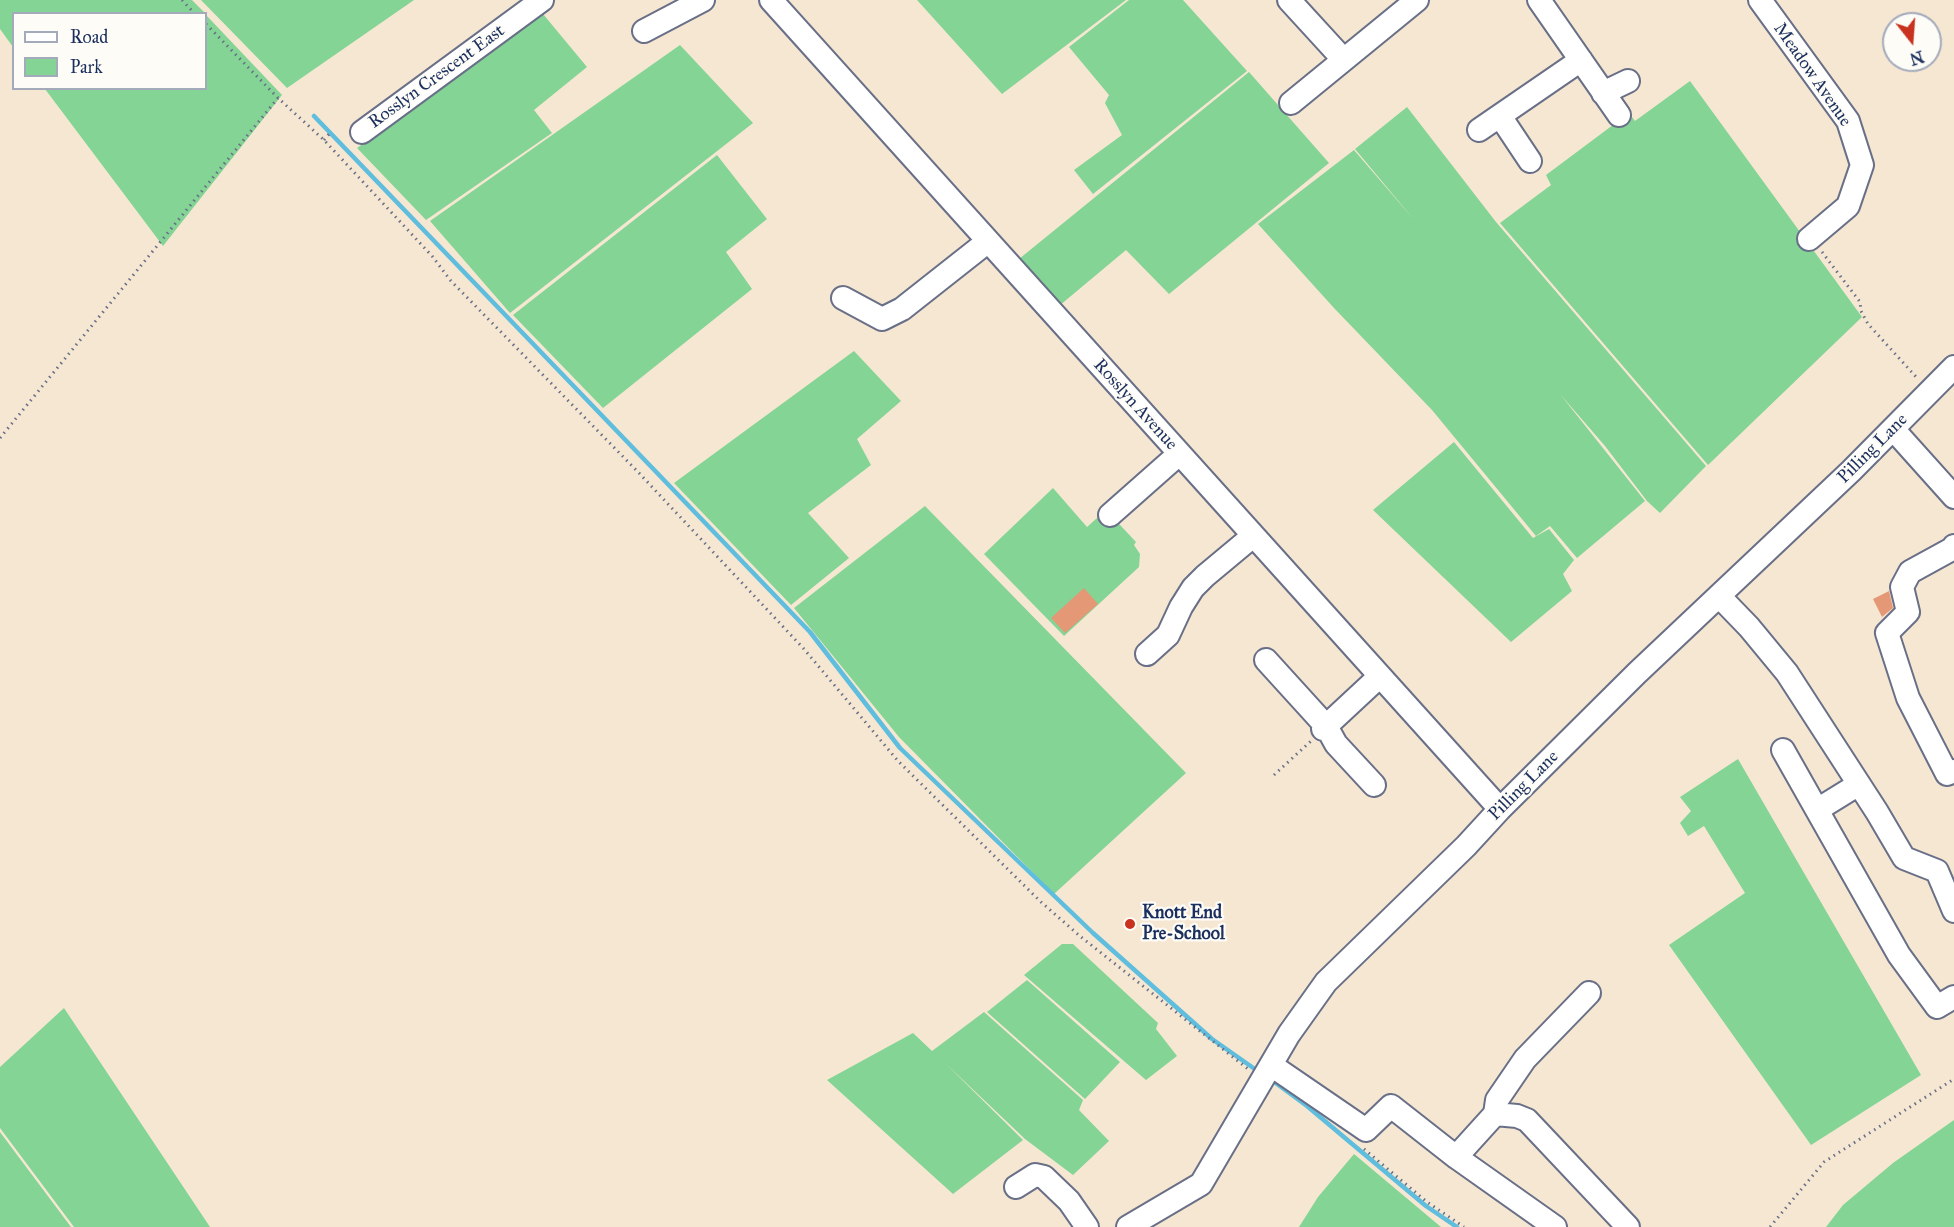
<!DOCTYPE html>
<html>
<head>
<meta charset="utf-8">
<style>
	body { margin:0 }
	#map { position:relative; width:1954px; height:1227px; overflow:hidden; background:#f6e7d2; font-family:"IM FELL Great Primer",serif }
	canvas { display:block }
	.legend { position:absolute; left:12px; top:12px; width:195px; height:78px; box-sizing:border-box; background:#fdfcf7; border:2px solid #a3aaba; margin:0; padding:8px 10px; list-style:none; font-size:18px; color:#1b2f5e }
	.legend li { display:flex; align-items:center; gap:12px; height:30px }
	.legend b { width:30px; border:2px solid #a3aaba }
	.north { position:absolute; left:1882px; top:12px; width:60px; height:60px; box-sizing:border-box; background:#fdfcf7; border:2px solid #a3aaba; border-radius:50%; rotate:163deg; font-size:16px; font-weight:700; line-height:24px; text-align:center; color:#1b2f5e }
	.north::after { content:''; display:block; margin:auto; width:21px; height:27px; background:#c8321e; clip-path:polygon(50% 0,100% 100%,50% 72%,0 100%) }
</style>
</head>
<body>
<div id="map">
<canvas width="1954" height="1227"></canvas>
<ul class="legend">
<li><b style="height:8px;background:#fff"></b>Road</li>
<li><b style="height:16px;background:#83d495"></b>Park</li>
</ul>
<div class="north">N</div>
</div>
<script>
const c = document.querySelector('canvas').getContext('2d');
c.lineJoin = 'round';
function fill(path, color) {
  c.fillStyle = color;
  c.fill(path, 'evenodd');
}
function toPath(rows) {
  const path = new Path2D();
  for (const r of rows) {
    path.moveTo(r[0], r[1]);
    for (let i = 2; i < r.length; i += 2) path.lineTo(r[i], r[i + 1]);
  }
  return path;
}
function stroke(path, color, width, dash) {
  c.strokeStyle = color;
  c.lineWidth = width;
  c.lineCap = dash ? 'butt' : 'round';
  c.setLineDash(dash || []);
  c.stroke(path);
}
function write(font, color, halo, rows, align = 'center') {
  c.font = font + ' "IM FELL Great Primer",serif';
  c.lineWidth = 4.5;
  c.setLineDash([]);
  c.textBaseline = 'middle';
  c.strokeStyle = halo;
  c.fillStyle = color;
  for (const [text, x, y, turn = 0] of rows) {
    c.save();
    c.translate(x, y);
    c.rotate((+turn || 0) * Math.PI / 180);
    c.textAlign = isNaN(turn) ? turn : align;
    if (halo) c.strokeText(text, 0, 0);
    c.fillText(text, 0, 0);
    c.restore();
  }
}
fill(toPath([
	[0,0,192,0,205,13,14,14,13,47,0,29],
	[201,0,414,0,287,88],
	[917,0,1126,0,1002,94],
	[1129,0,1183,0,1247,71,1093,194,1074,170,1122,135,1105,103,1109,95,1069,47],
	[543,14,587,67,534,110,552,133,426,220,357,148],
	[206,15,282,95,163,246,45,89,206,88],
	[680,45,753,123,510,313,430,221],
	[1249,72,1329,163,1169,294,1126,250,1059,306,1019,259],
	[1690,81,1862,317,1708,465,1500,223,1551,185,1546,175,1629,113,1635,121],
	[1407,107,1496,222,1706,466,1660,513,1647,501,1605,446,1560,394,1645,501,1577,558,1550,526,1536,536,1432,410,1334,308,1258,224,1354,150,1415,221,1355,149],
	[717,155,767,219,726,252,752,289,603,408,513,315],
	[854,351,901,401,857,439,871,465,808,513,849,558,791,605,674,483],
	[1454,442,1533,538,1549,529,1574,560,1563,574,1572,591,1511,642,1373,510],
	[1053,488,1087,527,1106,510,1136,542,1134,545,1140,554,1139,567,1064,636,984,554],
	[925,506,1186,773,1054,894,899,737,794,608],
	[1738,759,1921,1075,1811,1145,1669,945,1745,893,1704,826,1688,836,1680,823,1691,811,1680,797],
	[1062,944,1073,944,1158,1023,1156,1029,1177,1056,1146,1080,1024,975],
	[1027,980,1120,1062,1085,1099,987,1012],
	[64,1008,210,1227,74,1227,0,1128,0,1067],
	[984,1012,1083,1100,1079,1110,1109,1141,1073,1175,1025,1139,944,1062,1023,1140,953,1194,827,1080,913,1033,932,1051],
	[1954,1120,1954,1227,1826,1227,1843,1205,1893,1163],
	[0,1132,71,1227,0,1227],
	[1354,1154,1441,1227,1299,1227,1318,1197]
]), '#83d495');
stroke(toPath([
	[314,116,810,632,900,748,1093,933,1212,1039,1259,1072],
	[1269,1078,1307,1106,1426,1206,1457,1227]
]), '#5fbddd', 4.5);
fill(toPath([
	[1084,588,1098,604,1065,633,1051,618],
	[1889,591,1893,608,1882,617,1873,599]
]), '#e59875');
const minor = toPath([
	[771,0,1500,809],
	[1289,0,1343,59],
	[1539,0,1619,115],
	[1760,0,1848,121,1862,165,1848,206,1809,239],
	[644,31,703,0],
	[1603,93,1628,81],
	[1291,103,1417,0],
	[1500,116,1530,161],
	[1479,130,1581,60],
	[362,132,542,0],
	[843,298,882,319,902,309,987,242],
	[1893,429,1954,497],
	[1110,515,1179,454],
	[1954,546,1952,549,1910,572,1902,587,1908,612,1887,633,1908,698,1947,774,1954,771],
	[1720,597,1749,627,1787,673,1877,812,1904,858,1937,871,1954,911],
	[1147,654,1168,635,1181,607,1193,588,1205,576,1253,536],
	[1266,660,1326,726,1336,744,1374,785],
	[1323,729,1380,676],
	[1783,750,1899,955,1937,1007,1954,997],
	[1817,810,1859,784],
	[1271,1065,1366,1130,1391,1106,1456,1157,1555,1227],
	[1495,1114,1517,1116,1527,1120,1628,1227],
	[1456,1157,1495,1114,1497,1100,1525,1059,1589,993],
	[1016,1187,1035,1175,1044,1177,1069,1201,1087,1227],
	[1128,1227,1201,1184,1289,1034,1326,982,1466,846,1500,809,1637,673,1851,471,1954,367]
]);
stroke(minor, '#686f87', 26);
stroke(toPath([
	[182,0,195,14],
	[206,24,278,98,324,140,432,256,451,281,639,473,804,649,898,761,1041,902,1081,937,1248,1069],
	[324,140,330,133],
	[1822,252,1860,302,1861,311,1868,324,1918,379],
	[0,438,278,98],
	[1274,775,1311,741],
	[1364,1149,1427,1202,1464,1227],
	[1770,1227,1824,1162,1954,1079]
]), '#686f87', 3, [1.5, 4.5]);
stroke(minor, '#fff', 22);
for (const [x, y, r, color] of [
	[1130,924,6,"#c8321e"]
]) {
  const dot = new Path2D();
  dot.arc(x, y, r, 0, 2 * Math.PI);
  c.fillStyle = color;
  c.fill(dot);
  stroke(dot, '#fdfcf7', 2);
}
write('18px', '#1b2f5e', '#fdfcf7', [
	["Meadow Avenue",1812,75,55],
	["Rosslyn Crescent East",437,77,-36],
	["Rosslyn Avenue",1135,405,48],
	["Pilling Lane",1873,449,-45],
	["Pilling Lane",1524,786,-45]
]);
write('bold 18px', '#1b2f5e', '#fdfcf7', [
	["Knott End",1142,914],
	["Pre-School",1142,935]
], 'left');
</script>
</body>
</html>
